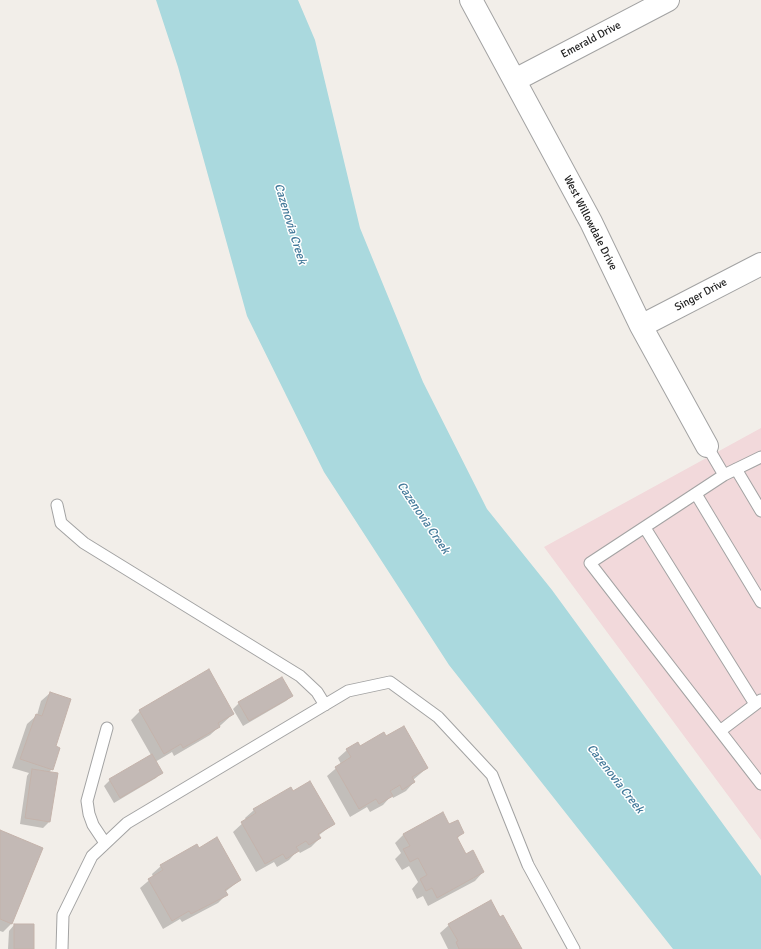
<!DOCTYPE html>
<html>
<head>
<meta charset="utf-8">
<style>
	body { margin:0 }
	canvas { display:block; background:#f2eee9 }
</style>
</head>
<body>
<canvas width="761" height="949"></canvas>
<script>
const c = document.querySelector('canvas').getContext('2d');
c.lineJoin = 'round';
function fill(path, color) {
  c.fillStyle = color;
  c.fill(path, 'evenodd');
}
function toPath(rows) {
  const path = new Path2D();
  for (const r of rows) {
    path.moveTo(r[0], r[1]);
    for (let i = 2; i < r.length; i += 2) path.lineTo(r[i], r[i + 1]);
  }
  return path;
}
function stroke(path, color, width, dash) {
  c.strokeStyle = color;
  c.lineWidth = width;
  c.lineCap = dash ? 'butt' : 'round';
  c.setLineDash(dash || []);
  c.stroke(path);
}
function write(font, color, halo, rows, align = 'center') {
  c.font = font + ' Signika,sans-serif';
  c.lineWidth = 3;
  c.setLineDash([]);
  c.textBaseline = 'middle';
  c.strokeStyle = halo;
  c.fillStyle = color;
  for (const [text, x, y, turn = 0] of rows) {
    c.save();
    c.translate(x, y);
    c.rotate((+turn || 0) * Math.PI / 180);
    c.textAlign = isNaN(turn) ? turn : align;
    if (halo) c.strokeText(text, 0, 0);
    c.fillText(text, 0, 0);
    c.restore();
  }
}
fill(toPath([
	[761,428,761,840,544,547]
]), '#f2d9db');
fill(toPath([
	[156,0,298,0,315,40,360,228,423,382,487,509,552,590,761,876,761,949,673,949,449,665,324,472,247,316,178,67]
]), '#aad9de');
fill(toPath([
	[50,693,52,769,49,772,49,822,43,828,20,824,27,776,29,773,12,768,27,724,37,715,41,701],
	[292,696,286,701,243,726,233,709,239,703],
	[140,711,233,714,210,735,174,756,172,752,155,762,161,772,156,778,114,803,104,786,110,780,151,755,131,720],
	[386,737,427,768,413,780,414,782,406,791,393,798,392,795,383,805,370,812,367,807,350,817,327,776,341,764,338,758,347,750,360,747],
	[292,792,333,824,318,836,320,838,311,847,300,853,298,850,289,860,277,867,274,862,256,872,233,832,246,820,245,818,254,810],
	[449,826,463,832,457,839,466,855,483,872,475,881,428,906,423,896,417,899,412,889,418,882,409,866,402,870,395,859,401,853,395,843,404,834],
	[0,831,12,923,3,932,0,931],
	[199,849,240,880,225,892,227,894,218,903,182,922,180,919,163,929,140,888,153,877,152,874,161,866],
	[500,918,521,949,448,949,440,933,449,925],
	[14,925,33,949,8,949,9,931]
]), '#0003');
const building = toPath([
	[209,669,234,714,218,723,220,727,183,748,181,744,164,754,139,710,209,669],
	[282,677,293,696,249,721,238,702,282,677],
	[50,692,71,699,56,746,60,748,53,770,20,759,36,714,42,716,50,692],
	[404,726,428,768,412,777,415,782,402,790,400,785,390,791,393,796,379,804,376,799,359,809,335,767,351,757,346,749,358,742,360,746,384,732,386,736,404,726],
	[152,754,163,773,120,798,109,779,152,754],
	[32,769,58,773,50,822,25,818,32,769],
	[310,781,335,824,318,834,321,838,309,845,306,841,296,847,299,851,286,859,283,854,265,864,241,822,256,813,253,809,291,787,293,791,310,781],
	[443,812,449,824,458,820,464,833,457,837,466,854,473,850,484,872,437,898,432,888,426,891,420,879,427,875,418,858,410,862,403,849,410,846,403,834,443,812],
	[0,830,43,848,12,924,0,919,0,830],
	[217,837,241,880,225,890,228,895,191,914,189,911,172,921,148,879,163,870,160,865,197,844,199,848,217,837],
	[491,900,500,917,503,915,522,949,459,949,456,942,458,941,448,924,491,900],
	[14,924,34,924,34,949,14,949,14,924]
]);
fill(building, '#c3b9b5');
stroke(building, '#c4b3ab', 1);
const service = toPath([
	[707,446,724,475,761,457],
	[736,469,761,511],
	[724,475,590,563,761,784],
	[696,494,761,602],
	[57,505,61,523,84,543,300,676,317,692,325,705],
	[645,528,755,704],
	[720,731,761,700],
	[105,843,93,825,89,814,87,801,107,728],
	[62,949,63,915,92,856,127,823,348,691,390,682,438,717,492,775,528,865,574,949]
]);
const minor = toPath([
	[471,0,591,222,641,326,707,446],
	[515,80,668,0],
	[641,326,761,264]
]);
stroke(service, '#a3a3a3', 13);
stroke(minor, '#a3a3a3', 24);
stroke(service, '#fff', 11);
stroke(minor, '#fff', 22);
write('11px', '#222', '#fff', [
	["Emerald Drive",591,40,-28],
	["West Willowdale Drive",590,223,63],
	["Singer Drive",701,295,-28]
]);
write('italic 12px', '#447a9a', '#fff', [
	["Cazenovia Creek",290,224,73],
	["Cazenovia Creek",423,518,56],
	["Cazenovia Creek",615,779,52]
]);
</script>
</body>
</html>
